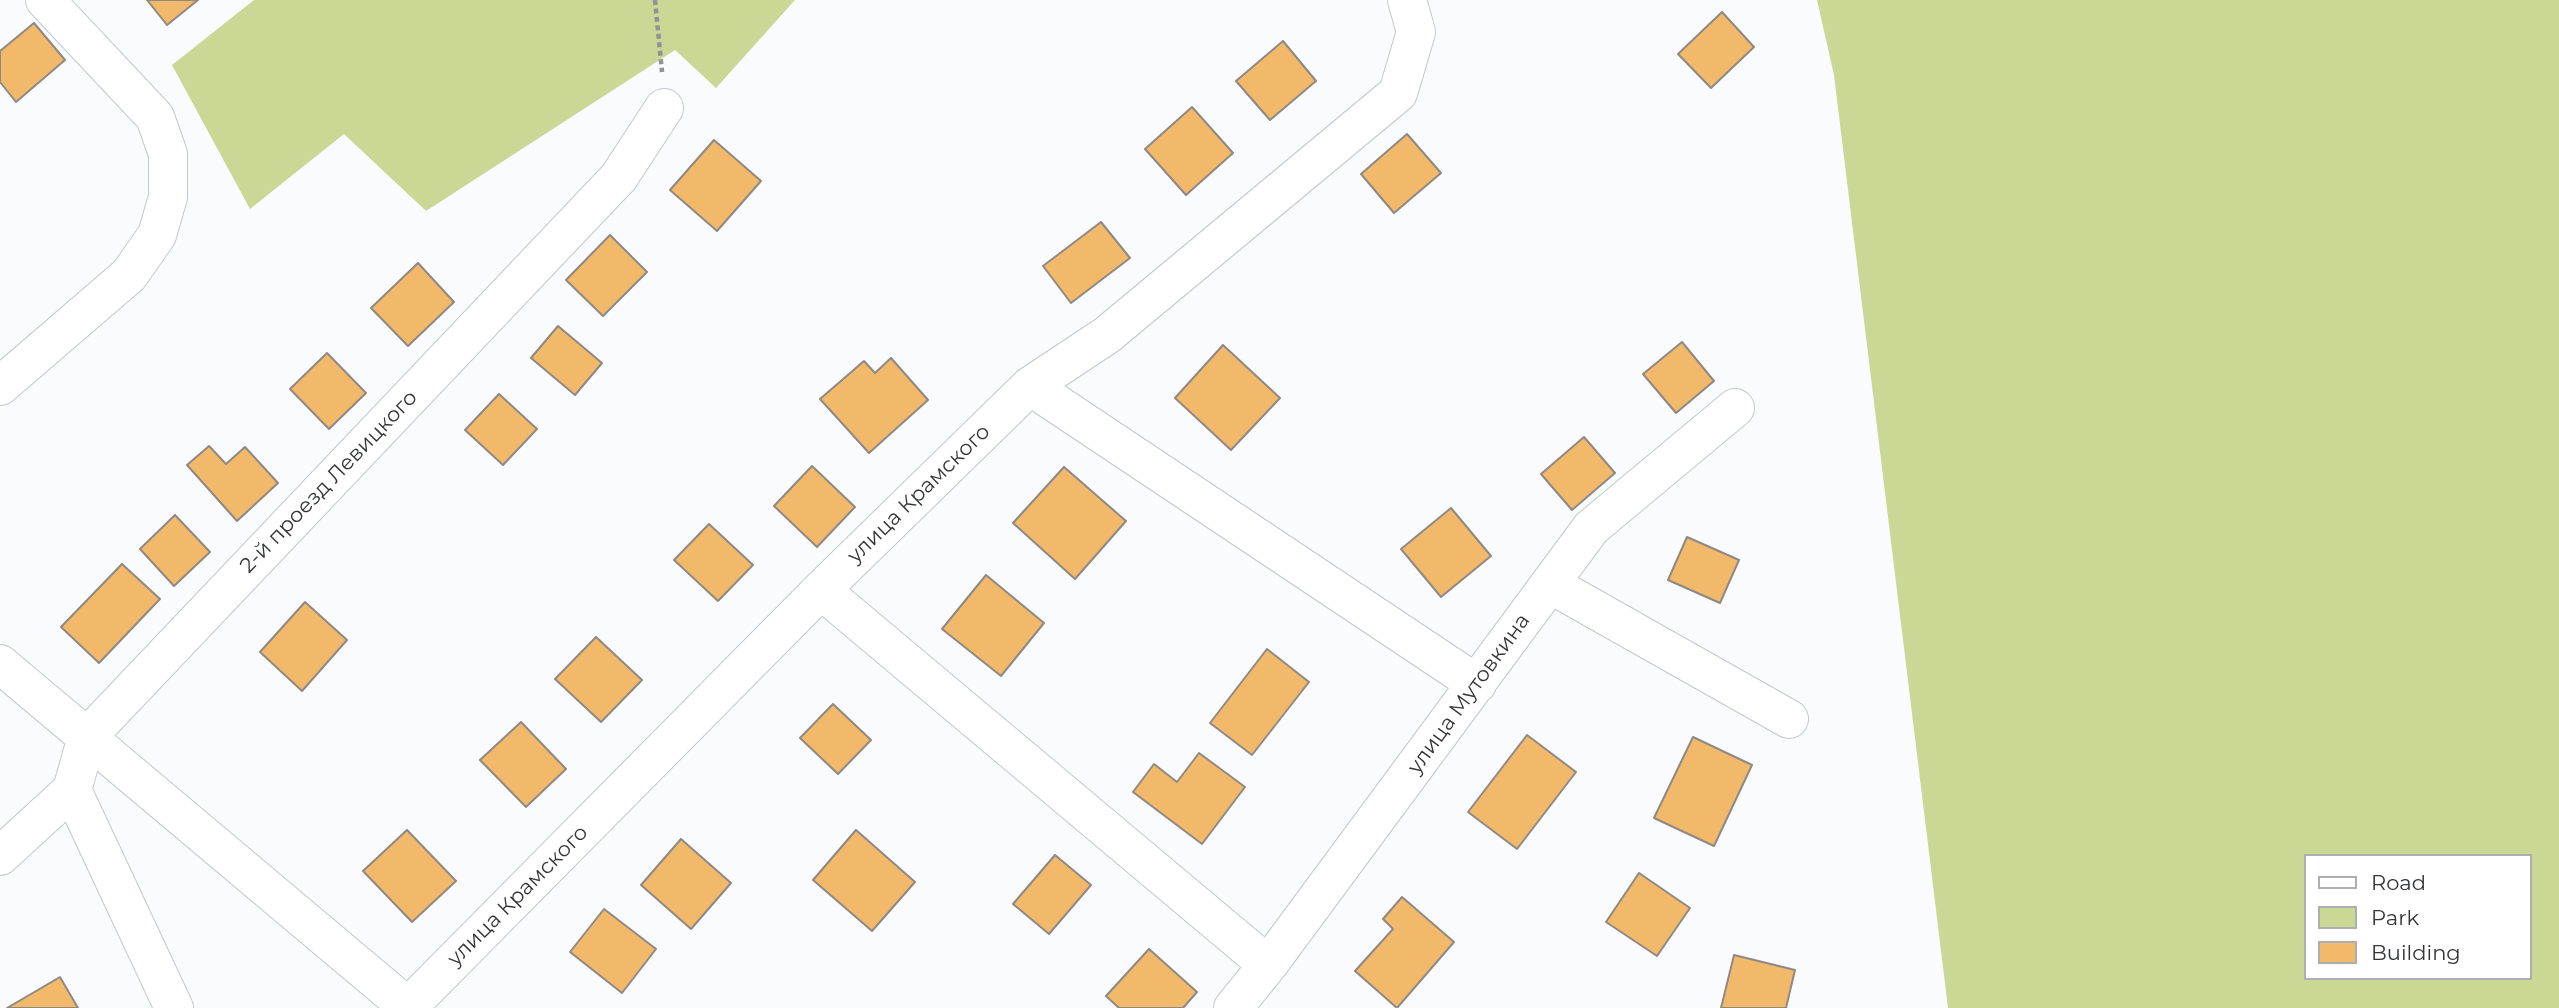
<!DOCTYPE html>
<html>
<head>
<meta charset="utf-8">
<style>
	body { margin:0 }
	#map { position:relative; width:2559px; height:1008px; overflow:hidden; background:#f9fbfe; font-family:Montserrat,sans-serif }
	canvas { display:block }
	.legend { position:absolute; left:2304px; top:854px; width:228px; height:126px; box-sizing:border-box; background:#fff; border:2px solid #adaeaf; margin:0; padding:9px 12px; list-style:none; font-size:21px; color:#333538 }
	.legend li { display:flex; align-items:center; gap:14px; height:35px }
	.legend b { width:35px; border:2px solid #adaeaf }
</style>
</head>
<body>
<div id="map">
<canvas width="2559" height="1008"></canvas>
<ul class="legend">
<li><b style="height:9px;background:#fff"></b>Road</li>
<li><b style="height:19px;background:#cad896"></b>Park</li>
<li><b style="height:19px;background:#f3b96b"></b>Building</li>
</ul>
</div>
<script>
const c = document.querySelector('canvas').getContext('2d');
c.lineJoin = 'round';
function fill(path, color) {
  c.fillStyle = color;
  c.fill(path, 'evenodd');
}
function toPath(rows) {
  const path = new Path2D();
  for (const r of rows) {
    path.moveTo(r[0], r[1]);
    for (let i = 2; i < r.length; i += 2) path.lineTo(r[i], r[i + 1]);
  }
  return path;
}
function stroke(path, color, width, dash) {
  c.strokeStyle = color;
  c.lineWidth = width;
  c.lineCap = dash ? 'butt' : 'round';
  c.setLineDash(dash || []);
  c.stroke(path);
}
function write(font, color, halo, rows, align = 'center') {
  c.font = font + ' Montserrat,sans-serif';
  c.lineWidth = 6;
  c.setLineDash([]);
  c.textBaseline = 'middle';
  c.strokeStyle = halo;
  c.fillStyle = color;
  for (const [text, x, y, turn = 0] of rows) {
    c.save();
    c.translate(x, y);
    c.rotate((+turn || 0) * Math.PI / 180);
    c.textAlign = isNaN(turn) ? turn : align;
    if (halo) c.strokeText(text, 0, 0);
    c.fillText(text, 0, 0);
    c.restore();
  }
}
fill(toPath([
	[254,0,795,0,716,88,675,50,426,211,344,134,250,209,172,65],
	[1817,0,2559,0,2559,1008,1948,1008,1834,75],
	[2305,856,2529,856,2529,978,2305,978]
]), '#cad896');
const building = toPath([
	[147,0,198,0,167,25,147,0],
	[1722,12,1754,47,1711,88,1678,54,1722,12],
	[34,23,65,60,16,102,0,82,0,51,34,23],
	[1283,41,1316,81,1270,120,1236,81,1283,41],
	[1192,107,1233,153,1186,195,1145,149,1192,107],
	[1407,134,1441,173,1394,213,1361,174,1407,134],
	[714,140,761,181,717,231,670,190,714,140],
	[1101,222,1130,258,1071,303,1043,266,1101,222],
	[610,235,647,272,603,316,566,280,610,235],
	[418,263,454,302,408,346,371,308,418,263],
	[558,326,602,363,575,395,531,358,558,326],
	[1682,342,1714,381,1676,413,1643,374,1682,342],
	[1223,345,1280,398,1231,450,1175,398,1223,345],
	[327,353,366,393,329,429,290,389,327,353],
	[891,358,928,400,869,453,820,399,864,361,875,373,891,358],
	[499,394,537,429,503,465,465,430,499,394],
	[1584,437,1615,473,1572,510,1541,474,1584,437],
	[209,446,226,464,245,447,278,483,237,521,187,465,209,446],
	[812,466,855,507,817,547,774,506,812,466],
	[1064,467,1126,521,1075,579,1013,523,1064,467],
	[1451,508,1491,556,1441,597,1401,549,1451,508],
	[175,515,210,552,174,586,140,549,175,515],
	[709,524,753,565,718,601,674,560,709,524],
	[1687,537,1739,560,1720,603,1668,580,1687,537],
	[122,564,160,599,99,663,61,627,122,564],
	[986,575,1044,623,1001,676,942,629,986,575],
	[305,602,347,640,302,691,260,652,305,602],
	[596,637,642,680,601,722,555,679,596,637],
	[1267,649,1309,682,1252,755,1210,723,1267,649],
	[833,704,871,740,838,774,800,738,833,704],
	[521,722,566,769,526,807,480,760,521,722],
	[1527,735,1576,772,1517,849,1468,812,1527,735],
	[1693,737,1752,765,1714,846,1654,818,1693,737],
	[1199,753,1245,787,1202,844,1133,792,1154,764,1177,782,1199,753],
	[407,830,456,881,412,922,363,871,407,830],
	[856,830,915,882,872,931,813,880,856,830],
	[681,839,731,883,691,929,641,885,681,839],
	[1055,855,1091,885,1049,934,1013,904,1055,855],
	[1639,873,1690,908,1657,956,1606,922,1639,873],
	[1402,897,1454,942,1397,1008,1355,971,1393,929,1383,919,1402,897],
	[604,909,656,949,622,993,570,952,604,909],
	[1149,949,1197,992,1183,1008,1119,1008,1106,996,1149,949],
	[1734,955,1795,970,1786,1008,1721,1008,1734,955],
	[60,977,78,1008,7,1008,60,977]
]);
fill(building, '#f3b96b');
stroke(building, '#8f8983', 2);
const minor = toPath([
	[0,386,129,275,157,235,168,197,168,154,155,117,45,0],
	[1030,386,1477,684],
	[1550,584,1789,719],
	[821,590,1268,965],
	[0,664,409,1008],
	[72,790,174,1008],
	[0,856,72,790,87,737,619,177,664,108],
	[408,1007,821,590,1030,386,1107,335,1398,93,1416,32,1407,0],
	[1233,1008,1268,965,1591,528,1735,408]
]);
stroke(minor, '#c3c8cf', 40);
stroke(toPath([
	[655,0,662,72]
]), '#919396', 4.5, [5, 3.5]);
stroke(minor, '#fff', 38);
write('21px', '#333538', '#fff', [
	["2-й проезд Левицкого",329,482,-46],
	["улица Крамского",919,494,-44],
	["улица Мутовкина",1469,694,-54],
	["улица Крамского",518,896,-45]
]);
</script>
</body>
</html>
